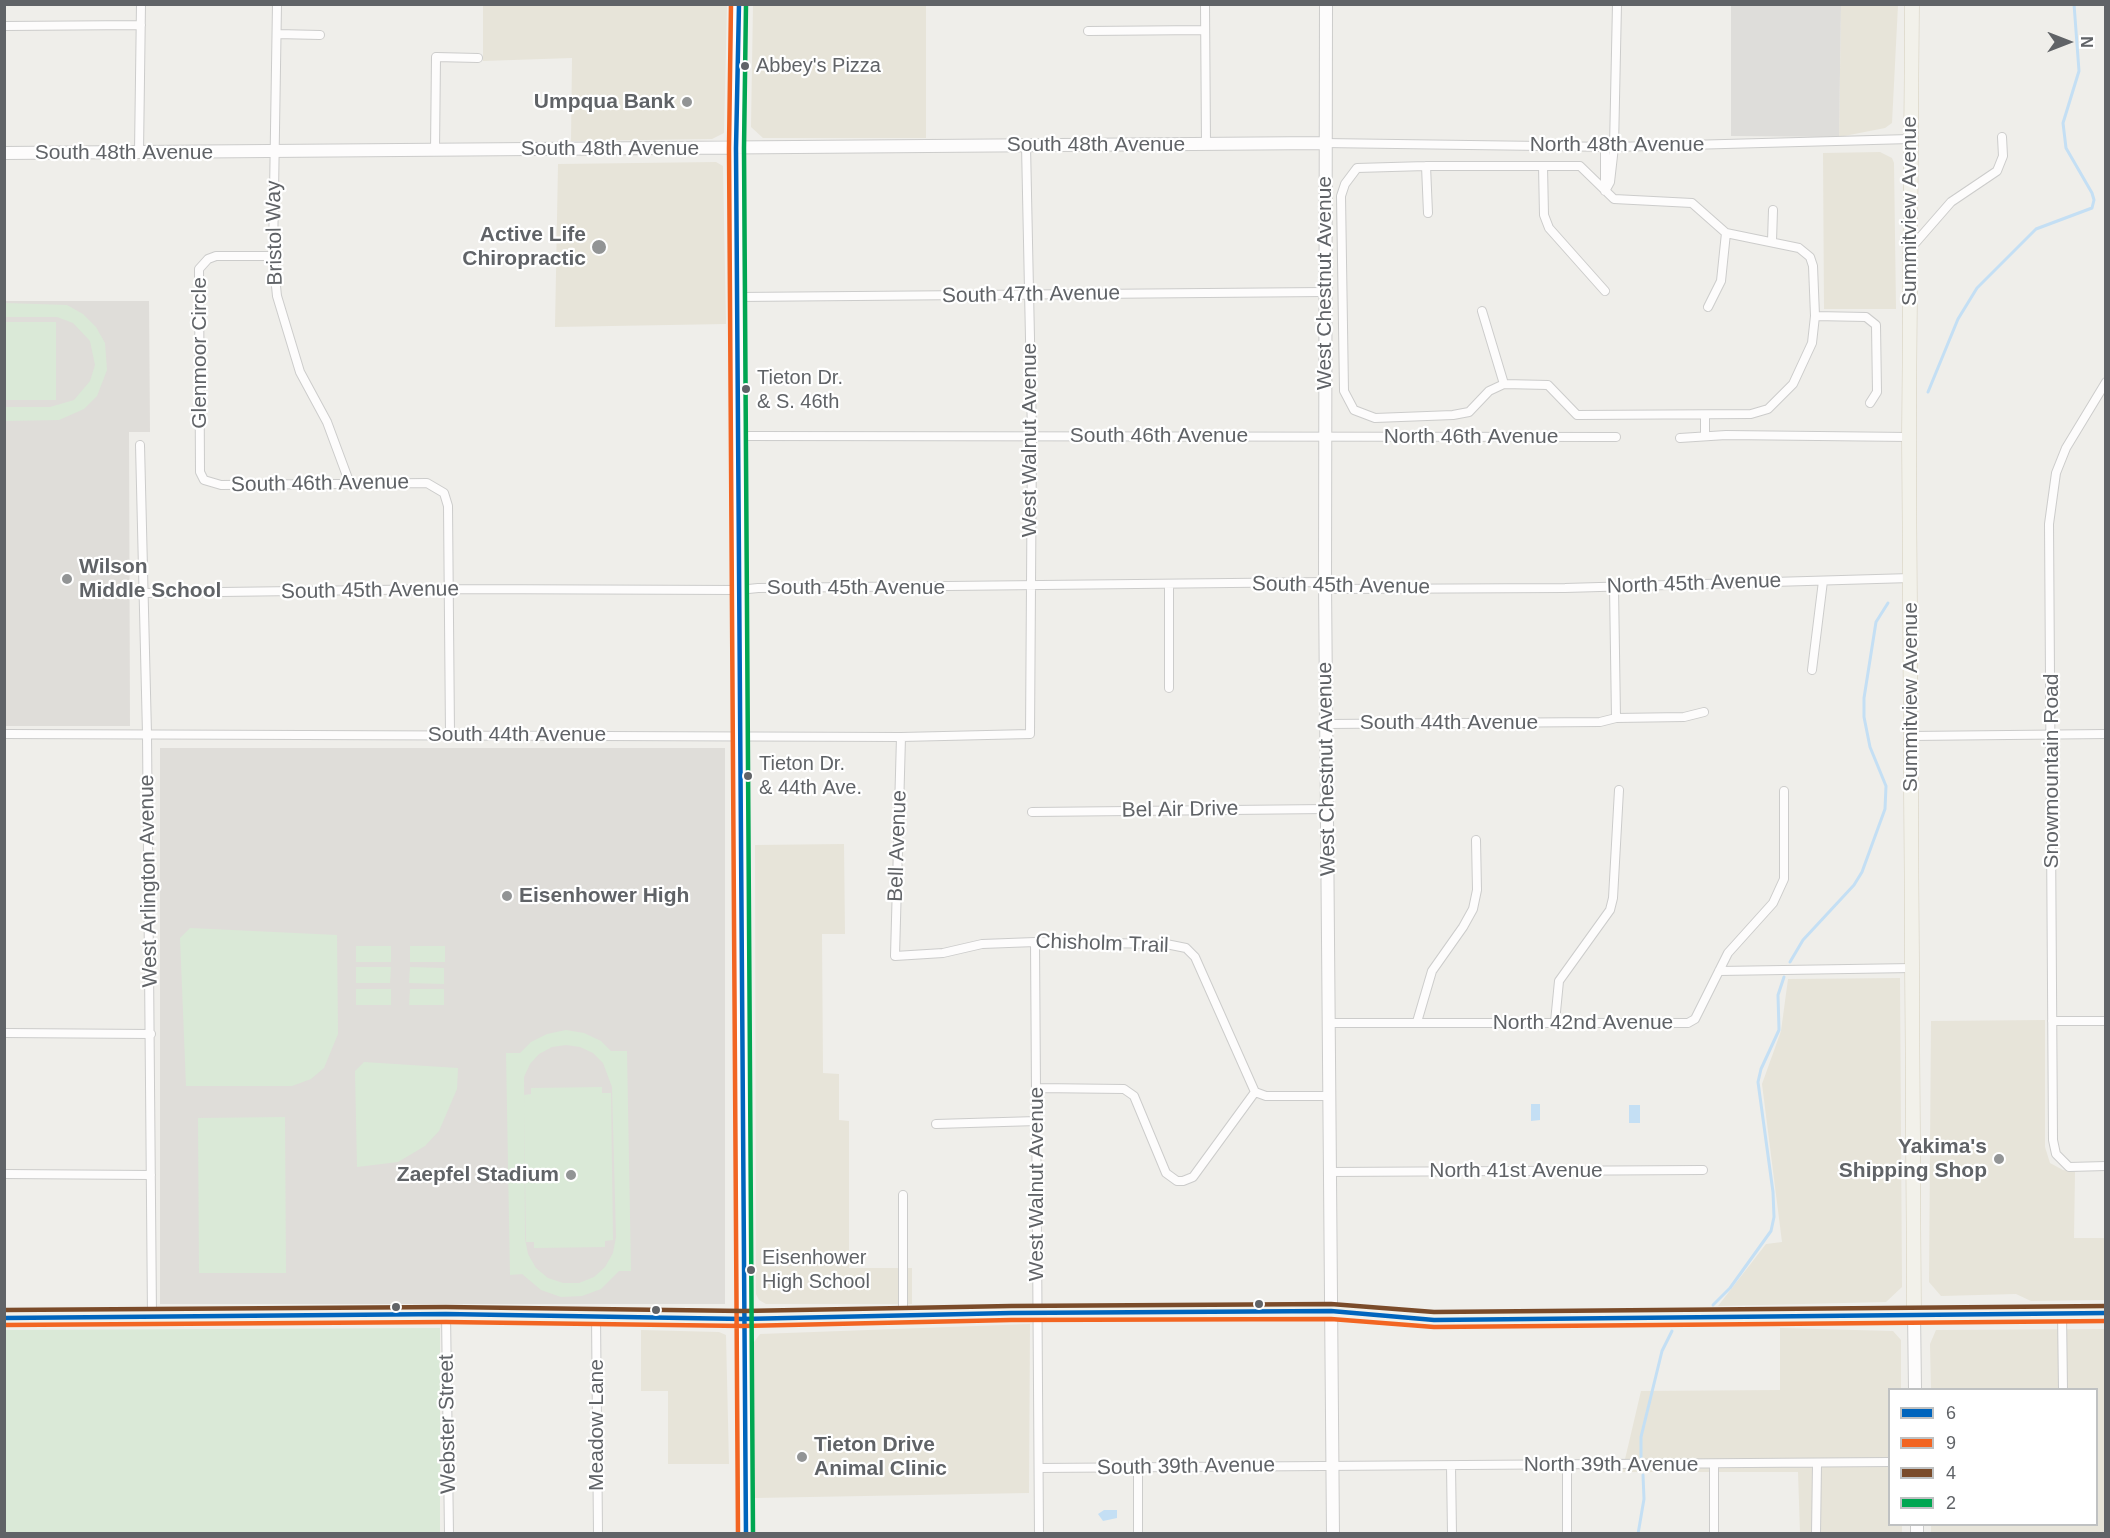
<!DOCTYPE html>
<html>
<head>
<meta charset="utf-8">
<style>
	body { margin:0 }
	#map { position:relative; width:2110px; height:1538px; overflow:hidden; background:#efeeea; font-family:Helvetica,sans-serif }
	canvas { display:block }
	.frame { position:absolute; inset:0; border:6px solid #606367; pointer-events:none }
	.legend { position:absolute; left:1888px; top:1388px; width:210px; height:138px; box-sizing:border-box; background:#fff; border:2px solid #bfc1c2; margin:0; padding:8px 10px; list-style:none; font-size:18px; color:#606367 }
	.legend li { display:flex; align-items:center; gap:12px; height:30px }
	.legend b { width:30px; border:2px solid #bfc1c2 }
	.north { position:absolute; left:2038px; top:12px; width:60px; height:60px; -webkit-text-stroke:4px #fff; paint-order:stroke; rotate:90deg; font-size:16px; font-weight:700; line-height:24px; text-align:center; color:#606367 }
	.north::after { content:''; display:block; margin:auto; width:21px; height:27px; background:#606367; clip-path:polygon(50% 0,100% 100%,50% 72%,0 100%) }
</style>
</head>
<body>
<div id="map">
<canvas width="2110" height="1538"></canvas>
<div class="frame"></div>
<ul class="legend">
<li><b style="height:8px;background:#0065bd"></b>6</li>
<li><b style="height:8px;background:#f26522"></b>9</li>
<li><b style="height:8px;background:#7a4b2a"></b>4</li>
<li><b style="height:8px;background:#00a651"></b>2</li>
</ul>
<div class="north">N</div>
</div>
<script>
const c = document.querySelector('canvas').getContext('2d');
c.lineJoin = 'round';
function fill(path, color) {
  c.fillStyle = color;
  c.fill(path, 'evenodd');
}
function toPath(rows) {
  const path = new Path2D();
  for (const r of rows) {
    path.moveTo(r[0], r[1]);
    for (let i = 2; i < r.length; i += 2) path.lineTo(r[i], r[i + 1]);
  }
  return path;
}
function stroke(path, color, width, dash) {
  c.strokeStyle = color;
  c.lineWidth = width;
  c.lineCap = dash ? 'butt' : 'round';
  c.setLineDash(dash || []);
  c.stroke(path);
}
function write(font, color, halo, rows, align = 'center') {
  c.font = font + ' Helvetica,sans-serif';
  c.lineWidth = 4.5;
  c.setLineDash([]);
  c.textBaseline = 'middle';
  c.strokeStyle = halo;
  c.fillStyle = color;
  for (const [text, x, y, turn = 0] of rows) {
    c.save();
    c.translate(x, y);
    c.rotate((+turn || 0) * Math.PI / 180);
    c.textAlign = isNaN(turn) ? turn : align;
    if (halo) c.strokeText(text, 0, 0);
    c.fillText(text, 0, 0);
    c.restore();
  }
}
fill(toPath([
	[483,5,727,5,724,133,712,139,571,141,572,58,483,61],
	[753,5,926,5,926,138,763,138,751,127],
	[1841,5,1898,5,1892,123,1885,128,1839,137],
	[1880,152,1892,158,1894,163,1896,309,1824,309,1823,153],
	[716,162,723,166,726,324,555,327,558,164],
	[844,844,845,934,822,934,823,1073,839,1074,839,1120,849,1121,849,1268,912,1268,912,1304,766,1304,759,1300,756,1294,755,845],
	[1900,978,1902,1287,1886,1302,1718,1306,1766,1244,1782,1242,1762,1084,1781,1031,1788,979],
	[2045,1020,2045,1147,2050,1163,2063,1170,2075,1172,2074,1238,2105,1238,2105,1300,2031,1301,2016,1294,1941,1296,1929,1282,1931,1021],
	[1030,1324,1029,1493,755,1498,754,1342,760,1334],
	[1780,1328,1893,1331,1901,1340,1901,1389,1890,1390,1890,1524,1902,1525,1902,1533,1800,1533,1798,1472,1622,1472,1641,1391,1780,1390],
	[2105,1329,2105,1533,1931,1533,1931,1525,2096,1524,2096,1390,1931,1389,1930,1344,1936,1330],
	[641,1330,719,1332,726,1335,729,1464,668,1464,668,1391,641,1391]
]), '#e7e4d9');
fill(toPath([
	[1731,5,1841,5,1839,137,1731,136]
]), '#deddda');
fill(toPath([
	[4,301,149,301,150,432,129,432,130,726,5,726],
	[160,748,725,748,725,1304,160,1304]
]), '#dfddd9');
fill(toPath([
	[5,303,67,305,83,314,96,327,105,343,107,370,97,396,84,409,59,420,5,421,5,407,50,407,74,400,90,381,95,365,90,341,73,323,57,317,5,317],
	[4,322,56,322,56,400,5,400],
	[190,928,337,935,338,1034,324,1068,311,1079,292,1086,186,1086,180,938],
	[356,946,391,946,391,962,356,962],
	[410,946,445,946,445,962,410,962],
	[356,967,391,967,390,983,356,983],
	[410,967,444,968,444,984,409,983],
	[356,989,391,989,391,1005,356,1005],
	[410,989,444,989,444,1005,409,1005],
	[566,1030,584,1033,601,1041,611,1051,627,1051,631,1271,619,1271,601,1289,582,1296,561,1297,541,1290,522,1274,510,1275,506,1053,520,1053,531,1042,547,1034],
	[566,1045,580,1047,593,1053,603,1063,612,1087,616,1237,613,1253,605,1267,594,1277,579,1283,563,1283,548,1278,536,1268,528,1254,525,1239,524,1077,530,1064,539,1054,552,1047],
	[364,1062,458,1068,457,1089,439,1131,425,1146,398,1162,357,1167,355,1071],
	[602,1087,602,1093,611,1093,613,1240,605,1241,605,1247,534,1248,534,1242,526,1242,524,1095,531,1094,531,1088],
	[285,1117,286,1273,199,1273,198,1118],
	[440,1328,440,1533,5,1533,5,1330]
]), '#dae9d7');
fill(toPath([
	[1531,1104,1540,1104,1540,1120,1531,1121],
	[1629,1105,1640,1105,1640,1123,1629,1123],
	[1104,1510,1117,1510,1117,1518,1103,1521,1098,1514]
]), '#c4dff4');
stroke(toPath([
	[1928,392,1958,319,1977,288,2036,229,2092,208,2094,200,2092,193,2066,148,2063,123,2079,71,2074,4],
	[1790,962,1803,940,1854,885,1862,872,1885,809,1886,786,1870,747,1864,717,1864,698,1876,622,1888,603],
	[1713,1305,1730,1288,1771,1231,1774,1217,1773,1192,1758,1082,1761,1069,1779,1030,1778,995,1784,977],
	[1641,1457,1641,1437,1662,1351,1672,1331],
	[1638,1534,1644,1499,1643,1475]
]), '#c4dff4', 3);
const street = toPath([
	[277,4,273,256,277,296,300,372,327,422,350,484],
	[1205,4,1206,145],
	[4,26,141,25],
	[1088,31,1205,30],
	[277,34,320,35],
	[1324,143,1614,147,1910,139],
	[1605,147,1605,191,1610,182,1614,147,1617,4],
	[435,151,436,57,478,58],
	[139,152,141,4],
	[1426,166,1580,166,1614,199,1692,203,1726,233,1799,248,1810,257,1813,266,1815,316,1812,343,1793,384,1768,409,1751,414,1577,415,1548,385,1504,384,1489,391,1469,412,1453,415,1375,418,1354,410,1344,391,1341,196,1345,184,1357,168,1426,166],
	[1426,166,1428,213],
	[1543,166,1544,215,1549,228,1605,291],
	[1772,241,1773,210],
	[1910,249,1951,202,1997,171,2003,156,2002,137],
	[273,256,216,256,208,259,199,269,200,472,204,480,221,485,427,483,444,493,448,506,450,734],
	[738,297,1324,292],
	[1708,307,1721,281,1726,233],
	[1482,311,1504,384],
	[1815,316,1866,317,1876,325,1877,392,1870,403],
	[2106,382,2066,448,2056,473,2049,524,2053,1140,2056,1154,2069,1167,2106,1166],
	[1705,416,1705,436],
	[739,436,1616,437],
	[1680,438,1726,435,1909,437],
	[140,445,147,734,152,1317],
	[1614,587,1616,718],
	[145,593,449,589,739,590,758,588,1325,582,1336,589,1565,588,1911,578],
	[1812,670,1823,581],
	[1169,688,1169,585],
	[1326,724,1600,722,1616,718,1684,717,1704,712],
	[4,734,901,737,1030,734,1032,435,1026,145],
	[1911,736,2106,734],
	[901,737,895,956,943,953,982,944,1035,942,1166,944,1186,948,1195,957,1255,1092],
	[1032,812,1327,809],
	[1035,942,1039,1534],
	[1719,971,1913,968],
	[2052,1021,2106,1021],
	[1417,1022,1432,971,1463,927,1473,909,1477,890,1476,840],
	[1555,1022,1559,981,1610,910,1613,898,1619,790],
	[1330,1023,1688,1023,1695,1019,1728,953,1773,903,1784,879,1784,791],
	[4,1033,151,1034],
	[1037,1088,1124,1089,1134,1096,1166,1173,1177,1181,1183,1181,1193,1177,1255,1092],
	[1255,1092,1266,1096,1330,1096],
	[936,1124,1037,1121],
	[1329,1172,1703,1170],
	[4,1174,151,1175],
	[903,1195,903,1315],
	[2062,1313,2063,1390],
	[446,1314,449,1534],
	[596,1316,598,1534],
	[1714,1464,1714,1534],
	[1567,1465,1567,1534],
	[1451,1466,1452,1534],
	[1138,1467,1138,1534],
	[1039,1468,1890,1462],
	[1816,1534,1817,1464]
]);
const secondary = toPath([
	[739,4,736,148,746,1534],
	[1326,4,1325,582,1333,1534],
	[4,153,1324,143],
	[1914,1313,1915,1390],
	[1917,1524,1917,1534]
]);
const primary = toPath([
	[1912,4,1909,437,1914,1313],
	[4,1318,446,1314,743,1319,1011,1313,1331,1311,1434,1320,2106,1313]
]);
stroke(street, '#cccccb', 10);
stroke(secondary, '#cccccb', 14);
stroke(primary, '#d4cebb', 15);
stroke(street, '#fdfcfc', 8);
stroke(secondary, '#fdfcfc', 12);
stroke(primary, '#f2f1ea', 14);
stroke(toPath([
	[739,4,736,148,746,1534],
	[4,1318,446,1314,743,1319,1011,1313,1331,1311,1434,1320,2106,1313]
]), '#0065bd', 4.5);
stroke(toPath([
	[731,4,729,148,738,1534],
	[4,1325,446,1322,743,1326,1011,1320,1331,1319,1434,1327,2106,1321]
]), '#f26522', 4.5);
stroke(toPath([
	[4,1310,446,1307,743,1311,1011,1306,1331,1304,1434,1312,2106,1306]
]), '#7a4b2a', 4.5);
stroke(toPath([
	[746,4,744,148,753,1534]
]), '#00a651', 4.5);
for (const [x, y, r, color] of [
	[745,66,5,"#606367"],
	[687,102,6,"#929495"],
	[599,247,8,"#929495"],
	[746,389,5,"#606367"],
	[67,579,6,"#929495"],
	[748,776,5,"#606367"],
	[507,896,6,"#929495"],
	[1999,1159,6,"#929495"],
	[571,1175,6,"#929495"],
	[751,1270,5,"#606367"],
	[1259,1304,5,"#606367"],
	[396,1307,5,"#606367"],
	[656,1310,5,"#606367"],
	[802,1457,6,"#929495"]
]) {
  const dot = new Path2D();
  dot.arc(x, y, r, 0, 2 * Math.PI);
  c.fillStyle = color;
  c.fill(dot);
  stroke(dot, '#fff', 2);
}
write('20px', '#606367', '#fff', [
	["Abbey's Pizza",756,66],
	["Tieton Dr.",757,378],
	["& S. 46th",757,402],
	["Tieton Dr.",759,764],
	["& 44th Ave.",759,788],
	["Eisenhower",762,1258],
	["High School",762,1282]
], 'left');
write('bold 21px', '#606367', '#fff', [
	["Umpqua Bank",675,102],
	["Active Life",586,235],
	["Chiropractic",586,259],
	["Wilson",79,567,"left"],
	["Middle School",79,591,"left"],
	["Eisenhower High",519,896,"left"],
	["Yakima's",1987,1147],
	["Shipping Shop",1987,1171],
	["Zaepfel Stadium",559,1175],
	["Tieton Drive",814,1445,"left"],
	["Animal Clinic",814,1469,"left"]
], 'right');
write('21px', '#606367', '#fff', [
	["South 48th Avenue",1096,145],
	["North 48th Avenue",1617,145],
	["South 48th Avenue",610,149],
	["South 48th Avenue",124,153],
	["Summitview Avenue",1910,211,-90],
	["Bristol Way",275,233,-91],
	["West Chestnut Avenue",1325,283,-90],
	["South 47th Avenue",1031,295,-1],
	["Glenmoor Circle",200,353,-90],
	["South 46th Avenue",1159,436],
	["North 46th Avenue",1471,437],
	["West Walnut Avenue",1030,440,-90],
	["South 46th Avenue",320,484,-1],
	["North 45th Avenue",1694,584,-2],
	["South 45th Avenue",1341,586,1],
	["South 45th Avenue",856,588],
	["South 45th Avenue",370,591,-1],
	["Summitview Avenue",1911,697,-90],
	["South 44th Avenue",1449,723],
	["South 44th Avenue",517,735],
	["West Chestnut Avenue",1327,769,-91],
	["Snowmountain Road",2052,771,-90],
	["Bel Air Drive",1180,810,-1],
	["Bell Avenue",898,846,-88],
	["West Arlington Avenue",149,881,-91],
	["Chisholm Trail",1102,944,2],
	["North 42nd Avenue",1583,1023],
	["North 41st Avenue",1516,1171],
	["West Walnut Avenue",1037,1184,-90],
	["Webster Street",448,1424,-91],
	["Meadow Lane",597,1425,-90],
	["North 39th Avenue",1611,1465],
	["South 39th Avenue",1186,1467,-1]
]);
</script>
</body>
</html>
